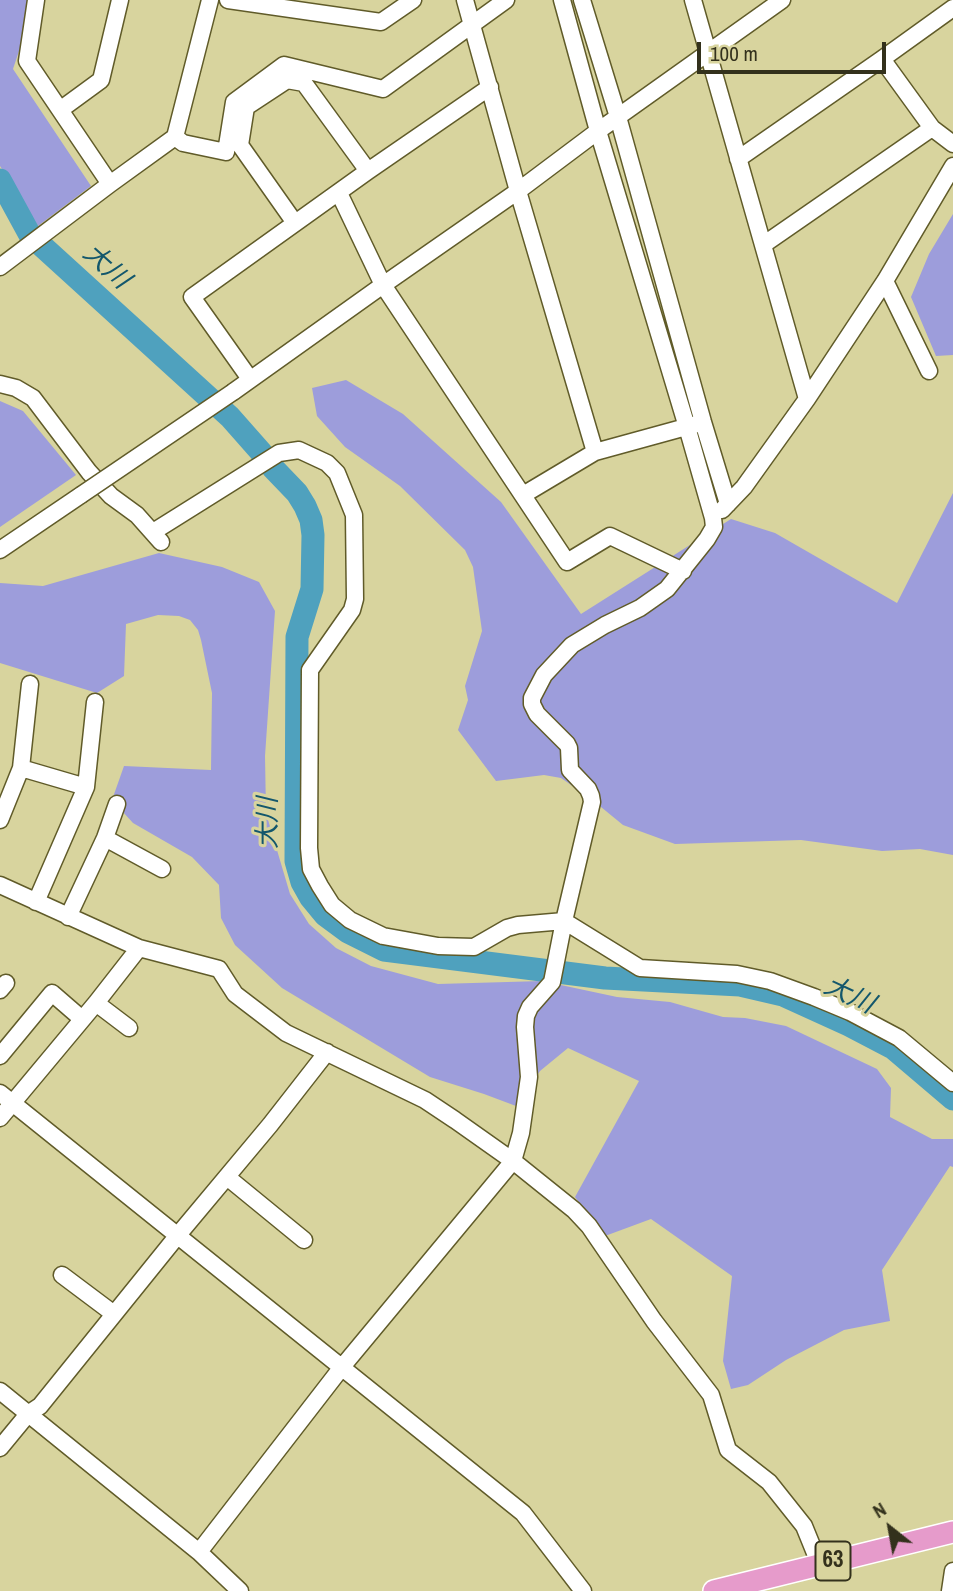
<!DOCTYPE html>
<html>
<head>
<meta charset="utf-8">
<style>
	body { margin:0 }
	#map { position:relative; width:953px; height:1591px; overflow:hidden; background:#d8d49e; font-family:"Archivo Narrow",sans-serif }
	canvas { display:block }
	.north { position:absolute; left:855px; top:1493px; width:70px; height:70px; -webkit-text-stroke:5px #d8d49e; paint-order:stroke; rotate:329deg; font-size:19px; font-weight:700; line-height:28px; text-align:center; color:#33311c }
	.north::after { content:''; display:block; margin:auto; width:24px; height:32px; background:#33311c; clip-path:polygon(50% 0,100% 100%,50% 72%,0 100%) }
	.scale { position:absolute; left:697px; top:42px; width:189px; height:32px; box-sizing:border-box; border:4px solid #33311c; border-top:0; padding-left:9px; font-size:21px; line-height:24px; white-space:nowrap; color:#33311c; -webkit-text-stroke:5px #d8d49e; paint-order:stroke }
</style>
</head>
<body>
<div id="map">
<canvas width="953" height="1591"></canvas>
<div class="north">N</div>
<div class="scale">100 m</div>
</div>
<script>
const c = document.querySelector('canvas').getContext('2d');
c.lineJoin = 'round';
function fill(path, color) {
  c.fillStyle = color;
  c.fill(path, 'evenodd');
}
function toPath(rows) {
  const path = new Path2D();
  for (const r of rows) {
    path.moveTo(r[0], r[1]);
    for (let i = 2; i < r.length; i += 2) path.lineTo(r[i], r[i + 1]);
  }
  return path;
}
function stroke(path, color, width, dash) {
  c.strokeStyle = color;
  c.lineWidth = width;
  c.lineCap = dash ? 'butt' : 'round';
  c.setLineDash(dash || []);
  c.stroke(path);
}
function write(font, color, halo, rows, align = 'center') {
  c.font = font + ' "Archivo Narrow","Noto Sans JP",sans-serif';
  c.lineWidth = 6;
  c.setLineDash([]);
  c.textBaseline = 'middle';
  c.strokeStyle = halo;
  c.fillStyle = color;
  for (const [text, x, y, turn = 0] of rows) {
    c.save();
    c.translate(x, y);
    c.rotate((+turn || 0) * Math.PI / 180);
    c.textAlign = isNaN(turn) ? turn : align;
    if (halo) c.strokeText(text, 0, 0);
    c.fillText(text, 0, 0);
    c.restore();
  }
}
fill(toPath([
	[0,0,28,0,24,36,13,69,91,186,38,226,0,166],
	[953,214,953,355,936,356,911,297,929,254],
	[346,380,403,414,501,502,581,614,731,519,775,533,897,603,953,493,953,855,920,849,882,851,801,840,675,844,623,825,590,798,561,778,544,775,496,781,458,730,468,700,465,686,482,631,473,567,465,550,400,486,345,447,317,416,312,388],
	[0,401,23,411,76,475,0,527],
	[159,553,222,567,259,582,275,611,265,756,266,813,290,894,309,924,336,948,371,966,438,984,542,981,617,997,670,1002,723,1017,745,1018,786,1026,877,1069,891,1088,890,1117,932,1139,953,1139,953,1167,950,1166,882,1270,890,1321,844,1330,786,1360,748,1385,731,1389,723,1361,732,1276,651,1219,605,1236,575,1197,639,1081,568,1048,540,1071,516,1106,484,1094,430,1077,282,988,235,945,221,918,219,885,192,857,133,823,112,800,124,766,211,770,212,693,201,640,198,630,190,620,179,616,158,615,126,624,124,676,97,693,0,663,0,583,43,586]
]), '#9d9ddb');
stroke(toPath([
	[0,180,30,235,230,417,260,451,273,468,297,493,305,506,311,520,313,535,312,589,297,637,296,861,302,882,311,898,325,915,348,932,384,950,605,978,740,985,783,995,849,1025,893,1048,953,1099]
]), '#4fa1be', 23);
const minor = toPath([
	[36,0,27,61,110,184],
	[228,0,381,22,413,0],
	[465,0,518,191,595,452],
	[582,0,618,117,703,422,728,504],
	[693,0,807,399],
	[882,59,932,128,953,144],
	[60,110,101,80,120,0],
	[175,137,183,143,226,152,234,102,284,65,383,89,506,0],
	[738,159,882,59,953,8],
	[339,193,383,285,567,562,610,536,683,571],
	[295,223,240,145,246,107,287,80,304,83,368,171],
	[763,245,932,128],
	[0,267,110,184,175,137,210,0],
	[885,281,929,371],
	[250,379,192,297,368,171,490,87],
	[0,384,16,388,33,398,89,472,111,496,137,515,161,542],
	[233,392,383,285,518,191,598,131,782,0],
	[523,495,595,452,697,424],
	[722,510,744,487,807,399,885,281,953,166],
	[153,532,279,453,299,450,327,463,337,473,354,515,355,599,352,610,310,670,309,848,311,869,320,886,332,905,350,920,383,936,438,946,474,947,507,928,518,925,564,921,640,968,737,974,770,981,814,997,850,1012,899,1038,953,1083],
	[0,550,81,495],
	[21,768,86,787],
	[0,820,21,768,30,684],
	[105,838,162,869],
	[0,885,139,948,219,969,235,994,286,1033,425,1100,455,1120,513,1161,574,1210,589,1226,654,1321,711,1395,728,1450,769,1482,804,1526,817,1558,812,1566],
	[36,902,86,787,95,702],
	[68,917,105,838,117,804],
	[0,990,6,983],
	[96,1003,129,1028],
	[0,1056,52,993,82,1019],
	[0,1093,523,1513,583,1591],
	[0,1118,96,1003,139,948],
	[227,1177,304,1240],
	[62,1275,114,1314],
	[0,1391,199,1552,240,1591],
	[0,1448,28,1414,40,1406,178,1235,270,1125,327,1052],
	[199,1552,342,1367,513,1161,521,1133,529,1077,525,1027,526,1016,530,1007,552,982,564,921,592,802,591,796,588,789,570,770,569,748,567,744,537,714,532,704,532,698,544,675,572,645,605,625,640,608,667,589,707,539,714,527,713,518,687,427,598,131,562,0],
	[950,1591,953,1571]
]);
const major = toPath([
	[714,1591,953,1532]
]);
stroke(minor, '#605b29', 19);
stroke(major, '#fff', 24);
stroke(minor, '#fff', 16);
stroke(major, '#e69bcb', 21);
const minorBridge = toPath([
	[81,495,233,392]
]);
stroke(minorBridge, '#605b29', 19, []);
stroke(minorBridge, '#fff', 16);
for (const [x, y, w] of [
	[833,1561,35]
]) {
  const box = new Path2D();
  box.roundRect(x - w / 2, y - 19.5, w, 39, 5);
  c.fillStyle = '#d8d49e';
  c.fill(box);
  stroke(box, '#33311c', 2);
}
write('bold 23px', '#33311c', null, [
	["63",833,1561]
]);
write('italic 26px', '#13576c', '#d8d49e', [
	["大川",106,267,42],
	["大川",269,823,-90],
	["大川",849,996,25]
]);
</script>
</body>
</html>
